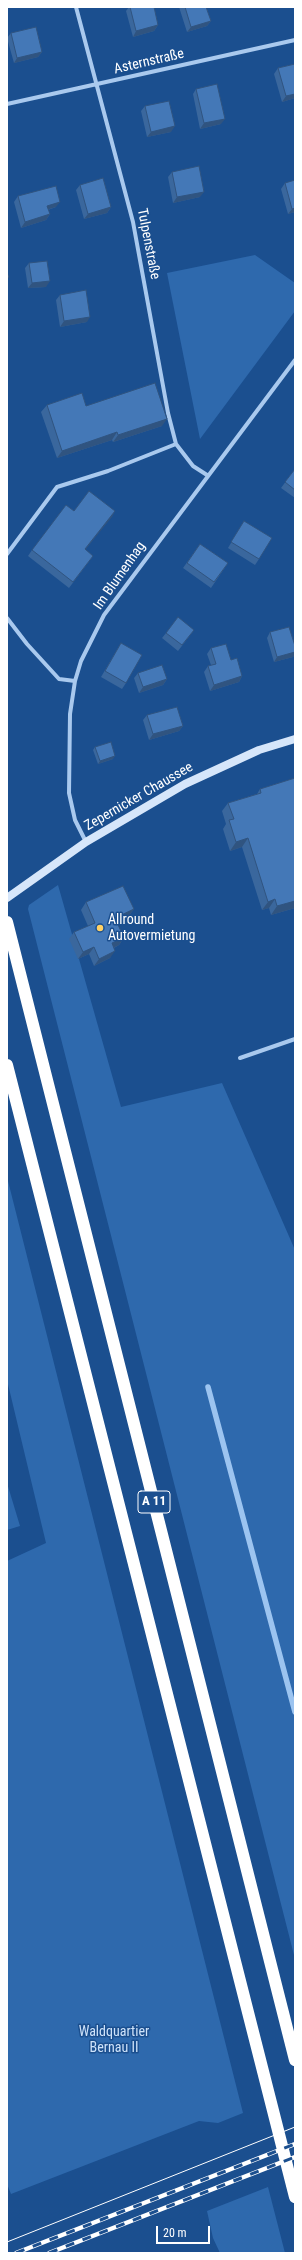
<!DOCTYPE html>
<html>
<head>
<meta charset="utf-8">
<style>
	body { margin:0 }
	#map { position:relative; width:302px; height:2260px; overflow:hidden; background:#1b4f8f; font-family:"Roboto Condensed",sans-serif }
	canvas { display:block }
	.frame { position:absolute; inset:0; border:8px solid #fff; pointer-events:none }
	.scale { position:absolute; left:156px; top:2226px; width:54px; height:18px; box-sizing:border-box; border:2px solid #fff; border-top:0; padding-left:5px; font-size:12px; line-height:14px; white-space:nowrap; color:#fff; -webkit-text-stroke:3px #1b4f8f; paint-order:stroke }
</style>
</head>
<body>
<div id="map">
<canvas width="302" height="2260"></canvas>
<div class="frame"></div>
<div class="scale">20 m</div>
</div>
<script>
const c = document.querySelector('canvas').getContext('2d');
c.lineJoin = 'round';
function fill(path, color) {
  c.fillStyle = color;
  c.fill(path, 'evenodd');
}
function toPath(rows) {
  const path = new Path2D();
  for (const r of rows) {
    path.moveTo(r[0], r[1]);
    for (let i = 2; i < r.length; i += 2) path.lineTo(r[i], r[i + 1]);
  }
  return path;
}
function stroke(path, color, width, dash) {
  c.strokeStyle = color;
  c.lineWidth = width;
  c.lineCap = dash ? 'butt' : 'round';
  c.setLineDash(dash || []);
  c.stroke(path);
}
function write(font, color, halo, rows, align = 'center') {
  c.font = font + ' "Roboto Condensed",sans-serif';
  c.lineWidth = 3;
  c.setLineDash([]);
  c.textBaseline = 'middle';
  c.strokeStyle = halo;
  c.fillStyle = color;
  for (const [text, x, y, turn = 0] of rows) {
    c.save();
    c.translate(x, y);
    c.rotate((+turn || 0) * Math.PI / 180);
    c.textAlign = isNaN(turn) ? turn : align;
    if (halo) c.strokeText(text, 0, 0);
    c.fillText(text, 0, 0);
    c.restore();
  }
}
fill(toPath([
	[255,255,295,283,295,311,200,439,167,273],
	[58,885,121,1107,222,1083,295,1250,295,1959,28,909,29,905],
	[7,1177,243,2113,218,2123,199,2121,11,2194,7,2184,7,1561,46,1543,7,1380],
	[7,1483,20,1526,7,1530],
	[268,2187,285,2253,220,2253,213,2238,207,2211]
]), '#2e69ad');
stroke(toPath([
	[208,1387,295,1712]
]), '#9cc4f0', 5.5);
stroke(toPath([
	[76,7,133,222,168,413,176,444,193,466,207,475],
	[7,104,295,40],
	[7,554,57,487,108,471,176,444],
	[7,618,27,644,59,679,75,681],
	[86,842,75,820,69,793,70,714,75,681,81,661,104,615,295,360],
	[240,1058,295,1039]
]), '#a9c9ee', 4);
stroke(toPath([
	[7,898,86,842,185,784,259,750,295,739]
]), '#d6e6fa', 8);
stroke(toPath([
	[7,922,295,2060],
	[7,1065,295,2197]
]), '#fff', 12);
stroke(toPath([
	[7,2242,295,2127]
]), '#fff', 1);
const rail = toPath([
	[16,2253,295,2144],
	[49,2253,295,2157]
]);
stroke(rail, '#fff', 4.5);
stroke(rail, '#1b4f8f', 3, [9]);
fill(toPath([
	[129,7,154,7,158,25,154,31,133,37,126,11],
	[179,7,206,7,211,21,207,26,187,32],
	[11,33,42,52,38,57,14,63,7,38],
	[295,64,295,98,282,102,274,74,278,68],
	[196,89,221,124,200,129,193,94],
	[145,106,171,132,147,137,141,111],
	[172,172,200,197,173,203,168,177],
	[285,183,295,212,288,214,281,189],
	[80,185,111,207,107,213,84,219,76,190],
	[18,196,56,207,48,210,50,214,46,220,21,228,14,202],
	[29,263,46,287,28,288,25,268],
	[60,295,87,322,60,327,56,300],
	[47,405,86,406,162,426,113,442,112,440,57,458,41,412],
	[295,469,295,498,281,488],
	[74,511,115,511,85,550,93,556,69,588,28,556,32,550],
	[244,521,259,559,255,565,228,548],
	[200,544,228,563,211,588,183,568],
	[194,630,178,651,162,638,166,633],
	[270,632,295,646,295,654,293,657,274,662,267,638],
	[121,643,126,683,122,689,101,677],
	[211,648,231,660,242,676,239,682,210,691,204,672,208,666,211,665,207,654],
	[138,673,167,679,163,685,139,693,134,678],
	[147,715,183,726,179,731,149,740,143,720],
	[95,747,113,759,98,764,93,750],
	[295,778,295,908,271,915,269,908,262,910,242,847,230,851,223,829,226,824,222,811,228,803,257,794,260,789],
	[86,902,134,909,128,917,116,922,124,938,119,945,114,948,110,958,94,966,89,954,78,959,69,939,74,932,88,926,81,910]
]), '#3a679d');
fill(toPath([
	[211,21,207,26,187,32,191,27],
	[158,25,154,31,133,37,136,31],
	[42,52,38,57,14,63,17,58],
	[295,94,295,98,282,102,286,96],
	[225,119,221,124,200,129,204,123],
	[175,126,171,132,147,137,151,132],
	[204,192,200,197,173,203,177,197],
	[60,202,56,207,43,211,47,206],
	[111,207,107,213,84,219,88,214],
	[295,208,295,212,288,214,292,209],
	[50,214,46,220,21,228,25,222],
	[50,281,46,287,28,288,32,283],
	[90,317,87,322,60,327,64,321],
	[167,419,162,426,113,442,118,435],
	[117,432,112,440,57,458,62,451],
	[115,511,112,517,81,555,85,549],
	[295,652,295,654,293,657,274,662,277,657],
	[242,676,239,682,210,691,214,685],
	[167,679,163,685,139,693,143,687],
	[183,726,179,731,149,740,153,734],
	[115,756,113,759,98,764,100,761],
	[248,838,242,847,230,851,236,842],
	[275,899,269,908,262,910,268,902],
	[295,901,295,908,271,915,277,906],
	[134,909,128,917,109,926,115,918],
	[124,938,119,945,107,951,112,943],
	[94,947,89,954,78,959,83,952],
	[115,951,110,958,94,966,99,959]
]), '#305480');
const building = toPath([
	[130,7,154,7,158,25,136,31,130,7],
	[185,7,206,7,211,21,191,27,185,7],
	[36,27,42,52,17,58,11,33,36,27],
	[295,64,295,94,286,96,278,68,295,64],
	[217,84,225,119,204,123,196,89,217,84],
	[169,101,175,126,151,132,145,106,169,101],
	[199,166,204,192,177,197,172,172,199,166],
	[103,178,111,207,88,214,80,185,103,178],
	[295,180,295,208,292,209,285,183,295,180],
	[56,186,60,202,47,206,50,214,25,222,18,196,56,186],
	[47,261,50,281,32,283,29,263,47,261],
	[7,273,9,277,7,279,7,273],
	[86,290,90,317,64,321,60,295,86,290],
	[155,383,167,419,118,435,117,432,62,451,47,405,82,393,86,406,155,383],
	[295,469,295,490,285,482,295,469],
	[89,491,115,511,85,549,93,556,73,582,32,550,66,505,74,511,89,491],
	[244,521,272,538,259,559,231,542,244,521],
	[200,544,228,563,214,582,187,563,200,544],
	[178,617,194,630,182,645,166,633,178,617],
	[289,627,295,646,295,652,277,657,270,632,289,627],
	[121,643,142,655,126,683,105,671,121,643],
	[226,644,231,660,237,658,242,676,214,685,208,666,216,664,211,648,226,644],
	[162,665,167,679,143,687,138,673,162,665],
	[177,707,183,726,153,734,147,715,177,707],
	[111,742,115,756,100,761,95,747,111,742],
	[295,778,295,901,277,906,275,899,268,902,248,838,236,842,229,820,234,819,228,803,261,793,260,789,295,778],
	[123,886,134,909,115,918,124,938,112,943,115,951,99,959,94,947,83,952,74,932,95,923,86,902,123,886]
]);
fill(building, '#4478b7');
stroke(building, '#305480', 1);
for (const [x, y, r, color] of [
	[100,928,4,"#ffd166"]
]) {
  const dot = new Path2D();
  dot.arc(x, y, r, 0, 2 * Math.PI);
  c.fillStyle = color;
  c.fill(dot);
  stroke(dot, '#1b4f8f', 1.5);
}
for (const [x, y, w] of [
	[154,1502,32]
]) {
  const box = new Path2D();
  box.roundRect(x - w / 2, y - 11, w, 22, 3);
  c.fillStyle = '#1b4f8f';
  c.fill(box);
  stroke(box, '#fff', 1);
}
write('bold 13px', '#fff', null, [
	["A 11",154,1502]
]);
write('14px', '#fff', '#1b4f8f', [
	["Asternstraße",149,62,-13],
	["Tulpenstraße",148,244,79],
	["Im Blumenhag",120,576,-55],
	["Zepernicker Chaussee",139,797,-30]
]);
write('14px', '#fff', '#1b4f8f', [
	["Allround",108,920],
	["Autovermietung",108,936]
], 'left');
write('14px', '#cfe3fa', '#1b4f8f', [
	["Waldquartier",114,2032],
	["Bernau II",114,2048]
]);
</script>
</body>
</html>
